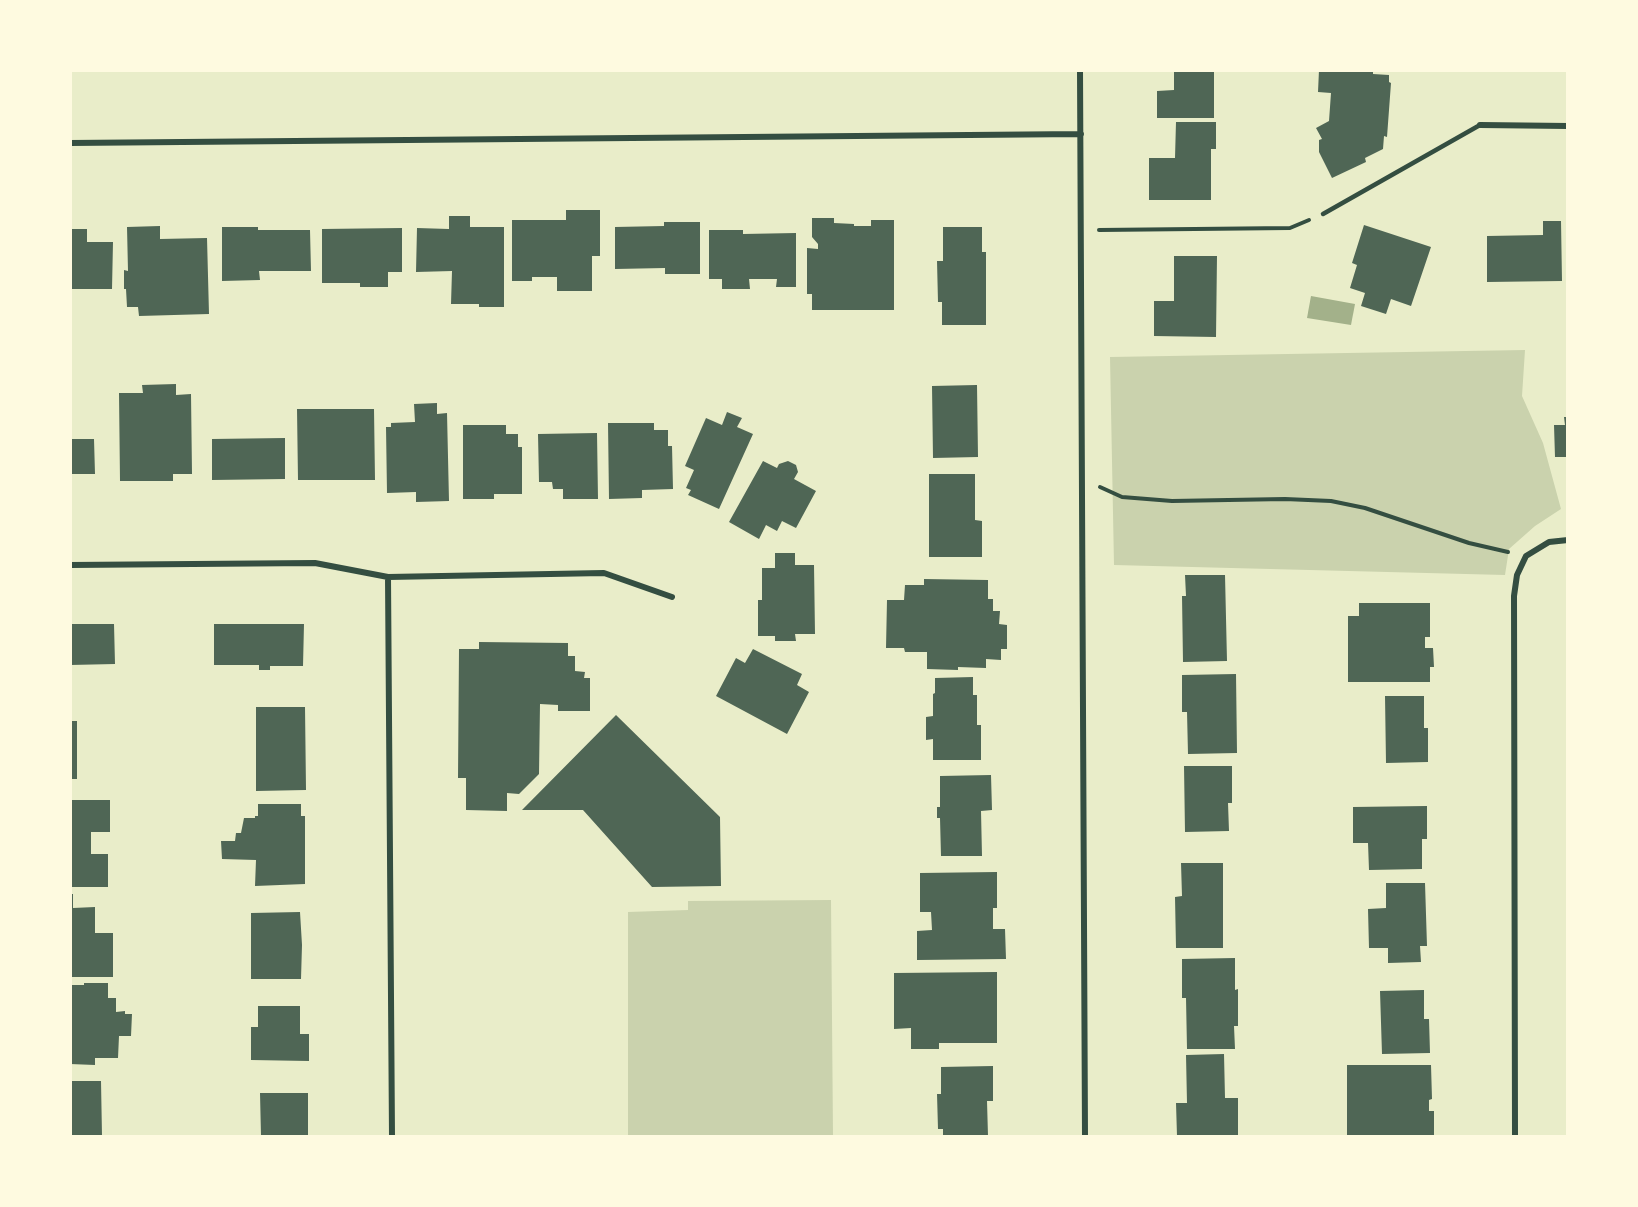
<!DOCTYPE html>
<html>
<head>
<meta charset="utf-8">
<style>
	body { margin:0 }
	#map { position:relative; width:1638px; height:1207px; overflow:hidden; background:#e9edc9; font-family:"DejaVu Sans",sans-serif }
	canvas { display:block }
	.frame { position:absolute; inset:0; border:72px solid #fefae0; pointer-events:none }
</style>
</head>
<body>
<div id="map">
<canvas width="1638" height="1207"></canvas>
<div class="frame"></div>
</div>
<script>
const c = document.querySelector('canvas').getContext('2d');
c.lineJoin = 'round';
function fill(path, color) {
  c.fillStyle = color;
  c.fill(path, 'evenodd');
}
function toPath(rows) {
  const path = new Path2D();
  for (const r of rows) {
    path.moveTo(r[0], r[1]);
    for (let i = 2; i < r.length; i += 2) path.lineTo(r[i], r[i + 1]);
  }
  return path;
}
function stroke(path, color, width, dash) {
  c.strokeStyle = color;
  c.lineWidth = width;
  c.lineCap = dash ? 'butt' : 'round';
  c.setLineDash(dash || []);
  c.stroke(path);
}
fill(toPath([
	[1525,350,1522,396,1543,443,1561,509,1535,526,1509,549,1505,575,1114,565,1110,357],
	[831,900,833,1136,628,1136,628,912,688,910,688,901]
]), '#cad2ad');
fill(toPath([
	[1311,296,1355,304,1351,325,1307,318]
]), '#a3b18a');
fill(toPath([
	[1174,70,1214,70,1214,118,1157,118,1157,91,1174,90],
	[1319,70,1373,70,1373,74,1389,75,1389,82,1391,83,1387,137,1384,136,1383,149,1365,158,1366,162,1332,178,1319,152,1319,140,1322,139,1316,128,1329,121,1331,93,1318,92],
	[1176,122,1216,122,1216,149,1211,149,1211,200,1149,200,1149,158,1175,158],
	[566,210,600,210,600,256,592,256,592,291,557,291,557,277,532,277,532,281,512,281,512,220,566,220],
	[449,216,470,216,470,227,504,227,504,307,479,307,479,304,451,304,452,271,416,272,417,228,449,229],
	[812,218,834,218,834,223,854,224,854,226,871,226,871,220,894,220,894,310,812,310,812,294,807,294,807,248,818,249,818,244,812,237],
	[1543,221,1561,221,1562,281,1487,282,1487,236,1543,235],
	[664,222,700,222,700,274,665,274,665,268,615,269,615,227,664,226],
	[1364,225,1431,247,1411,306,1391,299,1386,314,1361,306,1365,293,1350,288,1357,265,1352,263],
	[160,226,160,239,207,238,209,314,139,316,138,307,127,307,126,289,124,289,124,270,128,271,127,227],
	[222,227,258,227,258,230,310,230,311,271,259,271,260,280,222,281],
	[943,227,982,227,982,252,986,252,986,325,942,325,942,302,938,302,937,261,943,261],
	[402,228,402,272,388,272,388,287,360,287,360,283,322,283,322,229],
	[70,229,87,229,87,242,113,242,112,289,70,289],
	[709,230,743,230,743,234,796,233,796,287,776,287,777,279,749,279,750,289,722,289,722,279,709,279],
	[1174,256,1217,256,1216,337,1154,336,1154,301,1174,301],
	[176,384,176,395,191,394,192,474,173,474,173,481,120,481,119,393,143,393,142,385],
	[977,385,978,457,933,458,932,386],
	[437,403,437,414,447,413,449,501,416,502,416,492,387,493,386,427,391,427,391,423,415,422,414,404],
	[297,409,374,409,375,480,298,480],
	[727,412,742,418,737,427,753,434,719,509,688,495,691,490,686,488,694,470,685,466,706,418,722,425],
	[1564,417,1568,417,1568,457,1555,457,1554,425,1565,425],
	[608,423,654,423,654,430,668,430,668,446,672,446,673,489,642,490,642,498,609,499],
	[463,425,506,425,506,434,518,434,518,447,522,447,522,494,494,494,494,499,463,499],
	[597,433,598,499,563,499,563,489,553,489,552,482,539,482,538,434],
	[285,438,285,479,212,480,212,439],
	[70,439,94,439,95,474,70,474],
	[763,461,777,468,779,464,788,461,796,465,798,472,794,479,816,491,796,528,782,521,777,531,766,525,759,539,729,522],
	[929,474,975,474,975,520,982,521,982,557,929,557],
	[775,553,795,553,795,565,814,565,815,634,795,634,796,641,775,641,775,636,758,636,758,600,762,600,762,568,775,568],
	[1185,575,1225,575,1227,661,1183,662,1182,596,1186,596],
	[924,579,988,580,988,599,993,599,993,611,1000,611,999,624,1007,625,1007,649,1001,649,1001,660,986,659,986,668,958,667,958,670,927,669,927,652,905,652,904,648,886,648,887,600,904,600,905,585,924,585],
	[1359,603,1430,603,1430,637,1425,637,1425,648,1433,648,1434,667,1430,667,1430,682,1348,682,1348,616,1359,616],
	[70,624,114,624,115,664,70,665],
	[214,624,304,624,303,666,270,666,270,670,259,670,259,665,214,665],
	[479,642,568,643,568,656,575,656,575,671,585,672,584,678,590,678,590,711,558,711,558,705,540,704,539,774,519,794,507,793,507,811,466,810,466,778,458,778,459,649,479,649],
	[753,649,802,674,797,685,809,692,787,734,716,696,736,658,745,663],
	[1236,674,1237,753,1188,754,1187,712,1182,712,1182,675],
	[973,677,973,695,977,695,977,725,981,725,981,760,933,760,933,739,926,740,926,717,933,716,933,694,935,693,935,678],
	[1385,696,1424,696,1424,728,1428,728,1428,762,1386,763],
	[256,707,305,707,306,790,256,791],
	[616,715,720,817,721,886,652,887,583,810,522,810],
	[70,721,77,721,77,779,70,779],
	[1184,766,1232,766,1232,803,1228,803,1229,831,1185,832],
	[991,775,992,810,981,811,982,856,941,856,940,818,937,818,937,807,940,807,940,776],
	[70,800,110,800,110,832,91,832,91,854,108,854,108,887,70,887],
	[258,804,301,804,301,816,305,816,305,884,255,886,256,860,222,859,221,841,235,841,236,833,241,833,244,818,255,818,255,816,258,816],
	[1427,806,1427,839,1422,839,1422,869,1369,870,1368,843,1353,843,1353,807],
	[1181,863,1223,863,1223,948,1176,948,1175,897,1182,896],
	[997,872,997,908,993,908,993,929,1005,929,1006,959,917,960,917,931,932,930,931,912,920,912,920,873],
	[1386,883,1425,883,1427,946,1420,946,1421,962,1388,963,1388,948,1369,948,1368,909,1386,908],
	[70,894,73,894,73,908,95,907,95,933,113,933,113,977,70,977],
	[300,912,302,945,301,979,251,979,251,913],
	[1235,958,1235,990,1238,989,1238,1026,1234,1026,1235,1049,1187,1049,1186,998,1182,998,1182,959],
	[997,972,997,1043,939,1043,939,1049,911,1049,911,1028,894,1029,894,973],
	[84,983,108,983,108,998,116,998,116,1012,125,1011,125,1014,132,1014,131,1036,119,1036,118,1058,95,1058,95,1065,70,1064,70,985,84,985],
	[1424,990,1424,1019,1429,1019,1430,1053,1382,1054,1380,991],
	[258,1006,300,1006,300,1034,309,1034,309,1061,251,1060,251,1027,258,1027],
	[1224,1054,1225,1098,1238,1098,1238,1136,1177,1136,1176,1103,1187,1103,1186,1055],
	[1347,1065,1431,1065,1432,1099,1429,1100,1429,1111,1434,1111,1434,1136,1347,1136],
	[993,1066,993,1101,987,1101,988,1136,943,1136,943,1129,938,1129,937,1094,941,1094,941,1067],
	[70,1081,101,1081,102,1136,70,1136],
	[260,1093,308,1093,308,1136,261,1136]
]), '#4f6655');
stroke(toPath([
	[1099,230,1290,228,1309,220],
	[1100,487,1122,497,1172,501,1285,499,1331,501,1365,508,1469,543,1508,552]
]), '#344e41', 4);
stroke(toPath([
	[1323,214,1480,125]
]), '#344e41', 4.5);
stroke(toPath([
	[1080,70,1085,1136],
	[1480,125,1568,126],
	[70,143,1081,134],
	[70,565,315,563,388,577,604,573,672,597],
	[388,577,392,1136],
	[1515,1136,1514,596,1517,575,1526,556,1549,542,1568,540]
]), '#344e41', 6);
</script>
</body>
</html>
